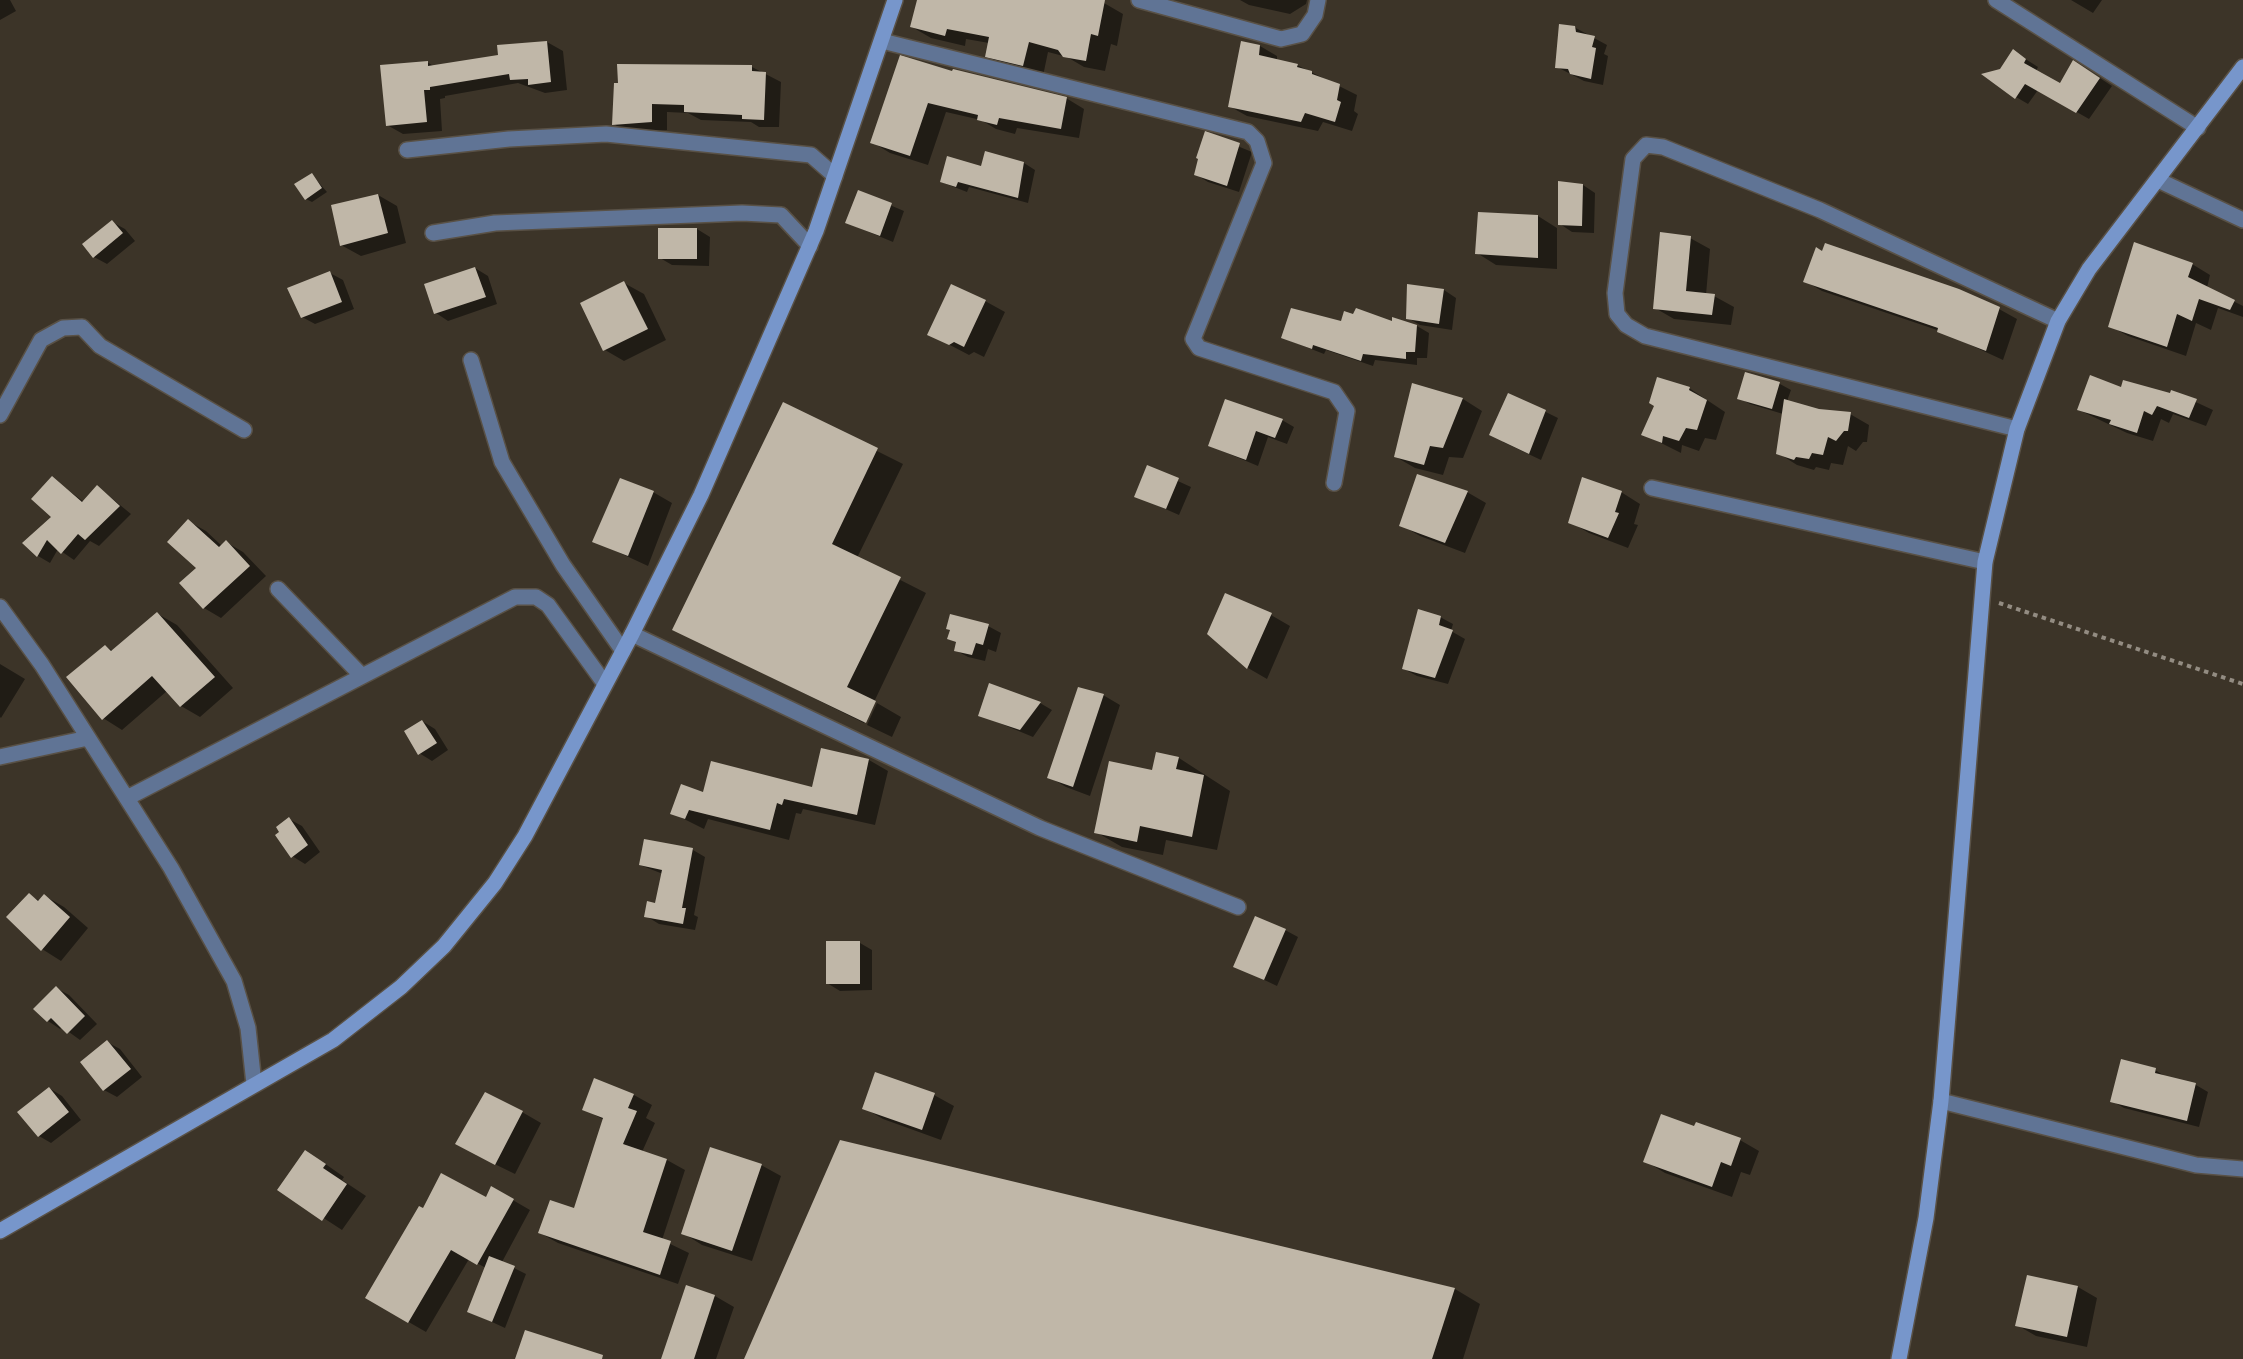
<!DOCTYPE html>
<html>
<head>
<meta charset="utf-8">
<style>
	body { margin:0 }
	canvas { display:block; background:#3c3428 }
</style>
</head>
<body>
<canvas width="2243" height="1359"></canvas>
<script>
const c = document.querySelector('canvas').getContext('2d');
c.lineJoin = 'round';
function fill(path, color) {
  c.fillStyle = color;
  c.fill(path, 'evenodd');
}
function toPath(rows) {
  const path = new Path2D();
  for (const r of rows) {
    path.moveTo(r[0], r[1]);
    for (let i = 2; i < r.length; i += 2) path.lineTo(r[i], r[i + 1]);
  }
  return path;
}
function stroke(path, color, width, dash) {
  c.strokeStyle = color;
  c.lineWidth = width;
  c.lineCap = dash ? 'butt' : 'round';
  c.setLineDash(dash || []);
  c.stroke(path);
}
fill(toPath([
	[0,0,10,0,16,11,0,20],
	[918,0,1091,0,1104,3,1123,14,1117,46,1111,44,1105,71,1084,67,1067,57,1048,52,1043,76,1006,67,987,56,989,43,966,39,965,46,931,38,912,27],
	[1240,0,1307,0,1306,4,1290,14,1249,5],
	[2071,0,2102,0,2093,13],
	[1574,27,1607,45,1604,54,1608,56,1603,85,1584,81,1557,67],
	[547,42,563,51,567,90,545,93,518,83,445,96,445,98,440,99,442,131,403,134,387,125,427,62,435,67,500,56],
	[1260,46,1277,56,1277,60,1297,65,1357,95,1354,111,1358,114,1352,131,1323,122,1318,131,1247,116,1229,106],
	[2013,51,2038,67,2036,71,2060,85,2086,69,2112,86,2089,119,2038,90,2028,104,2016,97,2001,70],
	[752,67,781,82,779,127,759,127,751,122,701,120,688,113,667,112,667,130,628,133,614,124,615,85],
	[953,73,1066,98,1084,109,1079,138,1017,128,1015,134,996,129,981,120,946,112,928,165,890,153,872,142],
	[1206,133,1252,152,1239,192,1208,182,1195,174],
	[1024,163,1035,170,1028,203,969,187,967,192,941,182,982,168],
	[312,175,327,192,312,202,306,199],
	[1583,185,1595,193,1594,233,1572,232,1560,224],
	[859,192,904,211,893,242,847,223],
	[378,195,397,206,406,243,361,256,341,245],
	[1538,216,1557,228,1557,269,1496,265,1477,253],
	[112,222,125,229,135,241,107,264,94,257],
	[660,229,697,229,710,237,709,266,672,265,660,258],
	[1690,238,1710,249,1706,295,1714,296,1734,307,1731,325,1674,319,1655,308],
	[1823,253,1999,309,2017,319,2003,360,1940,331,1822,291,1805,281],
	[2192,264,2210,275,2207,288,2243,306,2243,317,2218,308,2211,330,2196,323,2186,356,2128,336,2110,326],
	[475,268,488,276,497,304,448,321,436,313],
	[330,273,343,280,354,309,315,324,302,317],
	[624,283,644,294,666,340,624,361,605,350],
	[1444,290,1456,298,1452,330,1420,325,1408,318],
	[985,301,1005,312,984,357,974,352,969,355,929,334],
	[1343,323,1394,323,1417,326,1429,333,1427,358,1417,358,1417,365,1375,360,1373,366,1326,350,1324,354,1283,338],
	[1746,373,1780,384,1791,390,1787,401,1818,410,1850,414,1869,425,1867,442,1863,442,1856,451,1848,446,1843,465,1831,463,1829,470,1816,467,1814,470,1797,465,1778,453,1783,414,1750,404,1739,398],
	[1413,385,1463,399,1482,411,1463,458,1449,457,1443,475,1415,468,1396,457],
	[1689,388,1725,412,1716,440,1705,438,1699,451,1682,445,1681,453,1643,434],
	[2122,389,2171,395,2172,391,2213,410,2206,426,2173,414,2169,423,2161,419,2153,441,2127,433,2079,410],
	[1509,394,1558,418,1541,460,1503,442],
	[783,404,903,464,857,558,926,593,864,723,674,629],
	[1282,420,1294,427,1287,444,1268,437,1258,466,1210,446],
	[1147,467,1191,487,1179,515,1136,496],
	[52,478,84,502,98,487,131,514,99,546,90,541,74,560,58,549,50,563,38,556,53,517],
	[653,492,672,503,648,566,594,541],
	[1467,492,1486,503,1465,553,1420,536,1401,525],
	[1621,492,1640,504,1634,524,1638,525,1628,548,1589,533,1570,522],
	[188,521,206,531,222,546,226,542,243,552,266,576,221,618,204,608,182,583,198,568],
	[158,614,177,625,233,688,200,717,181,706,167,691,122,730,103,718,105,646,113,651],
	[1271,615,1290,626,1267,679,1248,668,1209,634],
	[1440,617,1453,624,1451,631,1465,639,1448,684,1417,676,1404,669],
	[988,626,1001,633,996,652,988,649,985,661,968,657,955,650,957,643,949,639],
	[0,664,25,679,1,718,0,717],
	[1103,695,1120,705,1090,796,1066,787,1049,777],
	[877,703,901,717,892,737,867,725],
	[1040,703,1052,710,1033,737,980,715],
	[422,721,435,729,448,750,432,761,419,753],
	[822,750,869,760,888,771,875,825,803,809,801,814,796,813,789,840,708,819,704,829,672,813,704,794,813,788],
	[1179,758,1230,791,1217,850,1166,840,1163,855,1122,847,1096,832,1153,771],
	[289,819,302,826,320,852,305,864,292,856],
	[645,841,693,850,705,857,694,915,698,917,695,930,659,924,646,916,657,904,663,874,640,865],
	[29,895,40,901,45,896,64,907,88,928,61,961,42,949],
	[1285,930,1298,937,1277,986,1235,966],
	[860,943,872,950,872,990,840,991,827,983],
	[56,988,69,995,97,1024,80,1040,62,1027,60,1029,48,1021],
	[107,1042,120,1049,142,1077,117,1097,104,1090],
	[2155,1070,2168,1078,2196,1085,2208,1092,2199,1127,2124,1108,2112,1101],
	[49,1088,62,1096,81,1120,51,1143,39,1136],
	[634,1095,652,1105,646,1118,655,1123,642,1152,667,1160,685,1170,662,1240,689,1253,678,1284,558,1243,540,1233,575,1210,604,1120,584,1109],
	[934,1095,954,1106,941,1140,883,1119,864,1108],
	[522,1112,541,1123,515,1174,476,1155],
	[1695,1128,1740,1140,1759,1151,1750,1175,1741,1172,1732,1197,1665,1173,1645,1161],
	[841,1142,1455,1289,1480,1304,1463,1359,746,1359],
	[324,1163,344,1177,342,1180,366,1196,342,1230,279,1189],
	[761,1165,781,1176,752,1261,702,1245,683,1233],
	[492,1188,530,1210,502,1262,526,1274,505,1328,468,1311,486,1268,469,1259,426,1332,367,1298,423,1210,486,1199],
	[2028,1277,2078,1287,2097,1298,2087,1347,2036,1336,2017,1325],
	[715,1296,734,1307,716,1359,662,1359]
]), '#0007');
fill(toPath([
	[917,0,1105,0,1098,36,1091,34,1086,61,1063,57,1058,50,1029,42,1023,66,985,57,989,37,947,29,945,36,910,27],
	[1559,24,1575,26,1576,32,1595,36,1592,47,1596,48,1591,79,1570,74,1568,69,1555,68],
	[547,41,551,82,528,85,528,79,510,80,509,74,430,87,430,90,424,90,427,122,386,126,380,65,428,61,428,66,498,55,497,45],
	[1241,41,1260,45,1259,55,1298,64,1297,67,1312,71,1312,74,1340,84,1337,100,1341,102,1335,122,1305,113,1301,122,1228,107],
	[2013,49,2026,59,2024,63,2060,83,2073,60,2100,78,2076,113,2025,84,2015,99,1981,74,2000,69],
	[900,55,952,71,953,69,1067,97,1061,129,999,118,997,125,977,120,978,115,928,103,910,156,870,143],
	[617,64,752,65,752,71,766,72,764,120,742,119,742,115,684,112,684,105,652,104,652,122,612,125,614,83,618,83],
	[1205,131,1240,143,1227,186,1194,175,1198,159,1196,158],
	[985,151,1024,162,1018,198,958,182,956,187,940,182,947,156,981,166],
	[312,173,322,188,305,200,294,184],
	[1558,181,1583,184,1582,226,1558,225],
	[858,190,892,203,880,236,845,223],
	[378,194,388,233,340,246,331,205],
	[1478,212,1538,215,1538,258,1475,254],
	[112,220,123,233,93,258,82,244],
	[658,228,697,228,697,259,658,259],
	[1660,232,1691,236,1686,291,1715,294,1712,315,1653,309],
	[2134,242,2193,263,2188,277,2235,300,2230,310,2199,299,2192,321,2177,314,2167,347,2108,327],
	[1825,243,1959,289,2000,307,1986,351,1937,332,1938,328,1803,282,1816,247,1822,251],
	[475,267,486,297,434,314,424,284],
	[330,271,342,302,301,318,287,288],
	[624,281,648,329,603,351,580,303],
	[951,284,986,300,964,347,954,342,949,345,927,335],
	[1407,284,1444,289,1439,324,1406,319],
	[1291,308,1341,321,1344,311,1353,314,1356,308,1392,321,1392,317,1417,325,1415,352,1406,352,1406,359,1363,354,1361,361,1313,345,1312,349,1281,338],
	[1745,372,1780,382,1772,409,1737,399],
	[2090,375,2121,387,2123,380,2170,393,2171,390,2197,399,2189,418,2157,406,2152,415,2144,411,2137,433,2109,424,2111,420,2077,410],
	[1657,377,1690,387,1689,390,1707,400,1697,430,1686,428,1679,441,1663,436,1662,443,1641,435,1654,406,1649,403],
	[1412,383,1463,398,1443,448,1430,446,1424,465,1394,457],
	[1508,393,1546,410,1529,454,1489,435],
	[1225,399,1283,419,1275,438,1256,431,1246,460,1208,446],
	[1784,399,1819,409,1851,412,1848,431,1844,431,1836,441,1828,437,1823,455,1812,453,1809,459,1796,457,1794,460,1776,454],
	[783,402,878,448,832,544,901,577,847,687,876,701,866,723,672,630],
	[1147,465,1179,478,1166,509,1134,497],
	[1417,474,1468,491,1445,543,1399,526],
	[52,476,82,502,97,485,120,506,85,540,78,534,61,554,47,540,37,557,22,543,51,517,31,499],
	[1582,477,1622,491,1615,512,1619,513,1608,538,1568,523],
	[620,478,654,491,628,556,592,542],
	[188,519,219,547,226,540,250,566,203,609,179,583,196,568,167,542],
	[1225,593,1272,613,1247,669,1207,634],
	[1418,609,1441,616,1439,625,1453,630,1435,678,1402,669],
	[157,612,215,677,180,707,152,676,102,720,66,677,105,645,111,651],
	[950,614,989,624,983,645,976,643,972,655,954,651,956,642,947,639,950,630,946,629],
	[989,683,1041,702,1020,730,978,716],
	[1078,687,1104,694,1073,787,1047,778],
	[422,720,437,743,418,755,404,731],
	[821,748,869,759,857,815,784,799,782,805,777,803,770,830,689,810,685,819,670,814,681,784,703,792,711,761,812,787],
	[1156,752,1179,757,1176,769,1204,775,1192,837,1140,826,1137,842,1094,833,1109,761,1152,770],
	[289,817,308,845,291,858,275,835,279,832,276,827],
	[644,839,693,848,682,908,686,908,683,924,644,917,647,901,655,903,662,870,639,865],
	[29,893,38,901,44,894,70,917,41,951,6,917],
	[1255,916,1286,929,1264,980,1233,967],
	[826,941,860,941,860,984,826,984],
	[56,986,85,1016,67,1034,51,1018,47,1022,33,1009],
	[107,1040,131,1069,103,1091,80,1062],
	[2121,1059,2156,1068,2155,1073,2196,1083,2187,1121,2110,1102],
	[875,1072,935,1093,922,1130,862,1109],
	[594,1078,634,1094,628,1108,637,1111,623,1144,667,1159,643,1232,671,1241,660,1275,538,1233,550,1200,574,1208,603,1118,582,1110],
	[49,1087,69,1112,38,1137,17,1112],
	[485,1092,523,1111,495,1165,455,1144],
	[1661,1114,1694,1126,1696,1122,1741,1138,1731,1166,1721,1162,1712,1187,1643,1162],
	[840,1140,1007,1180,1455,1288,1432,1359,744,1359],
	[710,1147,762,1164,732,1251,681,1234],
	[305,1150,326,1164,323,1168,347,1184,322,1221,277,1190],
	[441,1173,486,1197,491,1186,514,1199,477,1265,451,1250,408,1323,365,1298,419,1206,423,1208],
	[489,1256,515,1266,492,1322,467,1312],
	[2027,1275,2078,1286,2067,1337,2015,1326],
	[686,1285,715,1295,694,1359,661,1359],
	[525,1330,603,1355,602,1359,515,1359]
]), '#c0b7a8');
const street = toPath([
	[1139,0,1281,39,1302,34,1315,15,1318,0],
	[1996,0,2198,128],
	[882,41,1248,132,1257,141,1264,163,1193,339,1199,348,1334,392,1347,411,1334,483],
	[407,150,509,139,606,134,811,155,835,176],
	[2158,180,2243,220],
	[433,233,495,223,742,213,781,215,810,246],
	[471,360,502,462,563,565,623,651],
	[0,415,41,340,63,328,82,327,100,346,244,430],
	[2017,429,1645,336,1626,325,1617,314,1615,293,1633,159,1646,145,1663,147,1820,210,2058,321],
	[1652,488,1985,562],
	[278,589,362,676],
	[0,607,42,665,171,868,234,981,248,1028,254,1084],
	[632,634,1040,828,1238,907],
	[0,757,88,738],
	[127,798,515,597,536,597,548,605,605,684],
	[1941,1101,2196,1165,2243,1169]
]);
const secondary = toPath([
	[0,1231,333,1040,401,987,444,946,495,883,525,836,632,634,701,495,816,231,895,0],
	[1899,1359,1926,1218,1941,1101,1985,562,2017,429,2058,321,2089,269,2243,67]
]);
stroke(street, '#595146', 18);
stroke(secondary, '#595146', 18);
stroke(toPath([
	[1999,603,2243,684]
]), '#938c82', 4, [4.5, 4.5]);
stroke(street, '#607495', 15);
stroke(secondary, '#7796cb', 15);
</script>
</body>
</html>
